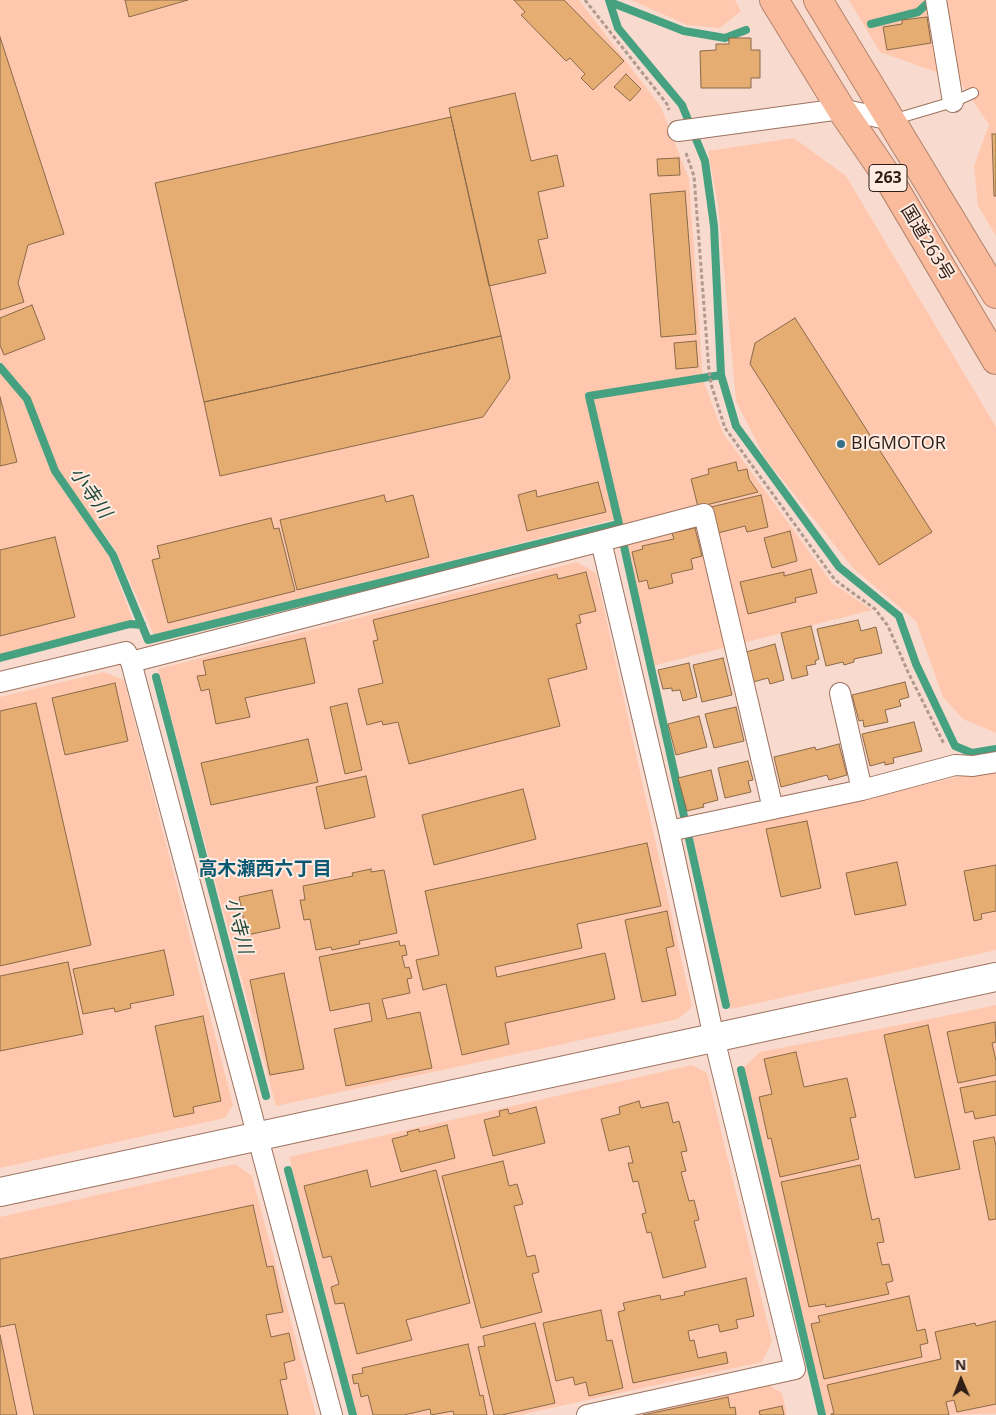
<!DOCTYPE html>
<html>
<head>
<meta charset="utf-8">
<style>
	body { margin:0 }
	#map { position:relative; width:996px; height:1415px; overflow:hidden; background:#f8dbce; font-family:"Open Sans",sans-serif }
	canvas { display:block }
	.north { position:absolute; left:936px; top:1355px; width:50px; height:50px; -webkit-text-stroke:4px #feebe2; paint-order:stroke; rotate:359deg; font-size:14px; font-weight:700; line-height:20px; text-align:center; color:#301e16 }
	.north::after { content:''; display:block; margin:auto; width:18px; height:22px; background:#301e16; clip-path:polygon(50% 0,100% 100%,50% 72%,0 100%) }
</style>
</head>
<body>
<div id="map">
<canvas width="996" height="1415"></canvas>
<div class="north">N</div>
</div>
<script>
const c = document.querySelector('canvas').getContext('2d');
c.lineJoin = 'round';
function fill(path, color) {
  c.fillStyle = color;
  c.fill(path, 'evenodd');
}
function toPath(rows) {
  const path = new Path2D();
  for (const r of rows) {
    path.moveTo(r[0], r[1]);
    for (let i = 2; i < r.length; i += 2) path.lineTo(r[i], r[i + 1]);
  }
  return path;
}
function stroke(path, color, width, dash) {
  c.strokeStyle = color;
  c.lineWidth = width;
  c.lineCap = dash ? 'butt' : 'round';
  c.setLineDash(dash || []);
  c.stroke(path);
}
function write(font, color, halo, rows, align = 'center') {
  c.font = font + ' "Open Sans","Noto Sans JP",sans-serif';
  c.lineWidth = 4;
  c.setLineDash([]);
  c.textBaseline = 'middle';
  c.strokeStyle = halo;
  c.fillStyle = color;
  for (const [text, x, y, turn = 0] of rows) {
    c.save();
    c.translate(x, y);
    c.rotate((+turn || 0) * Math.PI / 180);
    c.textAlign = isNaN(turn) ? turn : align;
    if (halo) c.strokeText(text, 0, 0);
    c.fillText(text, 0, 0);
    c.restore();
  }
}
fill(toPath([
	[0,0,579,0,661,107,689,179,703,380,723,433,832,583,872,610,648,667,616,519,154,635,115,549,57,469,30,397,0,361],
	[631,0,735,0,741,11,720,28,687,25],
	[849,0,996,0,996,236,978,206,974,166,989,125,959,80,880,52],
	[794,138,846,176,996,427,996,733,963,719,943,697,916,621,853,568,765,458,736,401,718,205,708,151],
	[0,372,24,401,52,473,109,557,133,621,0,655],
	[577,562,596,573,692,1007,678,1019,276,1106,158,669],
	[104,672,124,680,233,1105,225,1118,0,1168,0,697],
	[996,768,996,950,731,1009,693,838],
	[996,1005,996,1414,826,1415,744,1067,760,1052,930,1019],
	[692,1065,707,1073,772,1341,762,1362,519,1415,357,1415,289,1157],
	[235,1164,252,1176,316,1415,0,1415,0,1217],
	[767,1384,782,1393,787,1415,627,1415]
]), '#ffc8ae');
stroke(toPath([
	[609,0,618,28,682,105,705,161,714,226,721,375,736,426,839,567,899,616,916,664,955,746,972,753,996,749],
	[610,2,684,31,725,38,746,30],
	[871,24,918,12,931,0],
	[0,367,27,399,55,471,113,555,148,640,619,524],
	[721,375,589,396,619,524,726,1005],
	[0,658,130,624,142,625],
	[156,677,266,1096],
	[741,1070,822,1415],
	[288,1170,353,1415]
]), '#46a181', 8);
const building = toPath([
	[125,0,188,0,129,17,125,0],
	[514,0,564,0,624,61,593,90,581,78,585,74,570,58,566,61,521,15,525,12,514,0],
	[927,17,931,43,887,50,883,27,902,24,902,20,927,17],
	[0,37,64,234,28,245,18,283,24,302,0,310,0,37],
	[729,38,751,38,751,50,760,50,760,78,751,78,751,88,701,88,700,51,716,50,716,44,729,44,729,38],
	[626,74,641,89,630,101,614,87,626,74],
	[515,93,531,161,557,155,564,186,538,192,548,238,538,240,546,273,489,286,449,108,515,93],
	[451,117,501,336,204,402,155,183,451,117],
	[992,134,996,134,996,196,994,196,992,134],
	[679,158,680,175,658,176,657,159,679,158],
	[685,191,696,334,661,337,650,194,685,191],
	[32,305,45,339,4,355,0,345,0,318,32,305],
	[795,318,932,532,879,565,750,364,755,343,795,318],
	[501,336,510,378,483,417,220,476,204,402,501,336],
	[696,341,698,367,676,369,674,343,696,341],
	[0,397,17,462,0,466,0,397],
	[736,462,738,471,747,469,749,479,758,492,698,507,691,479,709,474,708,469,736,462],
	[598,482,606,512,527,531,518,495,536,490,537,497,598,482],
	[384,495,386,502,413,495,429,557,297,590,280,520,384,495],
	[761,495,768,527,747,532,745,526,718,533,711,507,761,495],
	[271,518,274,529,279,528,295,591,168,623,152,560,160,558,157,546,271,518],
	[695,528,702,556,691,559,693,569,671,574,673,583,649,589,647,580,639,582,632,552,643,549,642,546,674,539,672,533,695,528],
	[790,531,797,561,772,568,764,538,790,531],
	[55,537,75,617,0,636,0,550,55,537],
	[811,569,817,593,795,598,796,602,748,614,740,582,784,572,784,576,811,569],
	[586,572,596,611,579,615,581,623,576,624,587,669,548,679,560,726,409,764,398,722,383,725,382,721,367,725,358,689,383,683,373,641,378,640,373,620,557,574,558,579,586,572],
	[858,620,861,631,876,627,882,653,854,659,854,662,844,665,843,662,826,666,817,629,858,620],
	[811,626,819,659,815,661,816,664,806,666,808,675,792,679,781,633,811,626],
	[305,638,315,683,245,698,250,717,216,724,209,689,201,691,197,676,206,675,203,661,305,638],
	[775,644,784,680,770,684,768,678,753,682,746,652,775,644],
	[723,658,732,695,702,702,693,665,723,658],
	[689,663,697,697,683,701,680,690,672,691,672,688,663,689,658,670,689,663],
	[905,682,909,697,899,700,901,706,885,710,888,722,864,727,863,720,859,721,852,695,905,682],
	[115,683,128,741,65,755,52,698,115,683],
	[36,703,91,945,0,966,0,711,36,703],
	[347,703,362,770,345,774,330,707,347,703],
	[736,707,744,741,714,748,705,714,736,707],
	[699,716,707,747,676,755,668,724,699,716],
	[914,722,922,751,893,758,894,763,885,765,885,762,870,766,862,734,914,722],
	[308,739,318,782,211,805,201,763,308,739],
	[839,744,847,775,829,780,827,775,781,787,774,757,815,747,816,750,839,744],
	[748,761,753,780,748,781,751,792,725,798,718,768,748,761],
	[711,770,718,800,703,804,704,807,687,811,678,778,711,770],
	[366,776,375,817,325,829,316,787,366,776],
	[523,789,536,839,434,865,422,815,523,789],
	[807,821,821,888,781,897,766,829,807,821],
	[647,843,661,906,577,924,582,948,495,967,497,977,605,953,615,999,505,1023,509,1044,462,1055,446,984,423,990,416,960,439,955,425,891,647,843],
	[897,862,906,905,855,915,846,873,897,862],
	[996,865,996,911,981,914,982,919,974,921,964,871,996,865],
	[371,869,371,872,384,870,397,933,359,941,360,944,332,950,331,947,316,950,310,919,304,920,300,900,305,900,303,886,353,876,352,873,371,869],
	[272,890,280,928,247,935,239,897,272,890],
	[667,911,674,946,666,948,676,995,642,1002,625,920,667,911],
	[399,941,400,946,405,945,407,955,402,956,405,968,409,967,412,978,407,979,410,993,382,999,387,1019,420,1012,432,1068,346,1086,334,1029,372,1021,369,1003,330,1011,319,957,399,941],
	[164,950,174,995,130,1004,131,1008,115,1012,114,1008,83,1014,73,969,164,950],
	[68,962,83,1034,0,1051,0,976,68,962],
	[284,973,304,1069,270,1075,250,980,284,973],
	[203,1016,221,1101,193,1107,194,1113,174,1117,155,1026,203,1016],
	[995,1022,996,1042,992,1043,996,1061,996,1075,958,1083,947,1032,995,1022],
	[928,1025,960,1169,915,1178,884,1035,928,1025],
	[796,1052,804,1087,847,1078,856,1117,850,1118,859,1159,780,1177,771,1138,768,1139,759,1097,772,1094,764,1059,796,1052],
	[996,1081,996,1115,975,1119,973,1111,965,1113,960,1088,996,1081],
	[639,1101,641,1108,668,1102,673,1123,679,1121,687,1151,681,1152,686,1171,681,1172,689,1201,694,1200,699,1220,694,1221,706,1267,663,1278,651,1232,647,1233,642,1214,646,1213,638,1181,633,1182,628,1163,633,1163,629,1146,609,1151,601,1119,620,1114,619,1107,639,1101],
	[536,1107,545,1143,493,1156,484,1120,500,1116,499,1111,508,1109,509,1114,536,1107],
	[447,1125,455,1158,401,1172,392,1139,408,1135,407,1132,419,1129,419,1132,447,1125],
	[994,1137,996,1146,996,1219,989,1220,973,1141,994,1137],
	[503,1161,509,1186,517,1184,523,1204,514,1206,527,1257,535,1255,539,1272,532,1274,542,1312,481,1328,442,1176,503,1161],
	[860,1165,872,1220,879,1218,884,1242,877,1243,882,1265,889,1264,893,1281,886,1283,889,1294,826,1307,825,1304,809,1307,781,1182,860,1165],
	[367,1170,371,1187,436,1170,470,1303,406,1320,412,1340,357,1354,344,1303,335,1304,331,1287,339,1284,331,1256,323,1258,304,1186,367,1170],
	[253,1205,267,1267,273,1266,283,1312,266,1315,271,1337,289,1333,295,1360,284,1363,287,1379,280,1380,288,1415,34,1415,15,1324,0,1327,0,1259,253,1205],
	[746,1278,754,1316,736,1320,738,1328,720,1332,718,1324,688,1331,690,1341,694,1340,698,1358,726,1352,728,1363,633,1383,618,1312,625,1310,623,1303,660,1295,661,1300,685,1295,684,1292,746,1278],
	[909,1296,917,1331,925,1329,928,1343,920,1345,922,1357,824,1379,811,1324,820,1322,818,1316,909,1296],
	[601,1310,607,1341,612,1340,623,1388,589,1396,586,1382,575,1385,573,1377,556,1381,543,1323,601,1310],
	[996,1321,996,1404,957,1412,954,1400,946,1402,949,1415,831,1415,831,1414,834,1413,827,1385,941,1359,935,1332,975,1323,976,1326,996,1321],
	[535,1323,555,1403,502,1415,494,1415,478,1347,485,1346,483,1336,535,1323],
	[0,1335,17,1415,0,1415,0,1335],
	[468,1344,480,1396,483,1395,487,1415,454,1415,453,1411,431,1415,430,1409,404,1415,373,1415,368,1395,361,1397,358,1383,354,1384,352,1375,363,1373,362,1368,468,1344],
	[728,1397,730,1408,735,1407,736,1415,643,1415,728,1397],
	[782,1406,784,1415,760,1415,759,1411,782,1406]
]);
fill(building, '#e5ad72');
stroke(building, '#896a49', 1);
const lane = toPath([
	[892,120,953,102,973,93]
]);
const street = toPath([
	[936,0,953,102],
	[678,131,841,109,891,120],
	[601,541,704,514,773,809],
	[131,662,601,541,669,831,714,1038,795,1369,587,1415],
	[0,682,126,652,131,662,332,1415],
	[840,693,862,790],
	[669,831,862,790,955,765,973,766,996,762]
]);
const secondary = toPath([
	[0,1192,996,977]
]);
const highway = toPath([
	[774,0,841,109,889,179,996,360],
	[818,0,996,294]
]);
stroke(lane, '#9d725e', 12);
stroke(street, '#9d725e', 22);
stroke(secondary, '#9d725e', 30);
stroke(highway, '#b3846d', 30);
stroke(toPath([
	[585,0,667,104,669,110],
	[686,153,694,176,709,371,711,384,725,428,835,580,875,609,888,626,908,672,944,744]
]), '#b2998d', 3, [4, 2.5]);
stroke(lane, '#fff', 10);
stroke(street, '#fff', 20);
stroke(secondary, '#fff', 28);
stroke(highway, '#f9bb9c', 28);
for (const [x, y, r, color] of [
	[841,444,5,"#357088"]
]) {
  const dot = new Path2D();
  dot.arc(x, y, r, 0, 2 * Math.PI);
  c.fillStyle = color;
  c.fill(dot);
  stroke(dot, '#feebe2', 2);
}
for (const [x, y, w] of [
	[888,178,38]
]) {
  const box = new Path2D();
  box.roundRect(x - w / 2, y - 13.5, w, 27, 4);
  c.fillStyle = '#feebe2';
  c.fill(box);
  stroke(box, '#301e16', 1);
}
write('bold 16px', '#301e16', null, [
	["263",888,178]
]);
write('18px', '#301e16', '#feebe2', [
	["国道263号",927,243,59]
]);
write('18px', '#301e16', '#feebe2', [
	["BIGMOTOR",851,444]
], 'left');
write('italic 19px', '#21493a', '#feebe2', [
	["小寺川",90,493,55],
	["小寺川",238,926,75]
]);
write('bold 19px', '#0a5972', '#feebe2', [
	["高木瀬西六丁目",265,870]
]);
</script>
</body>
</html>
